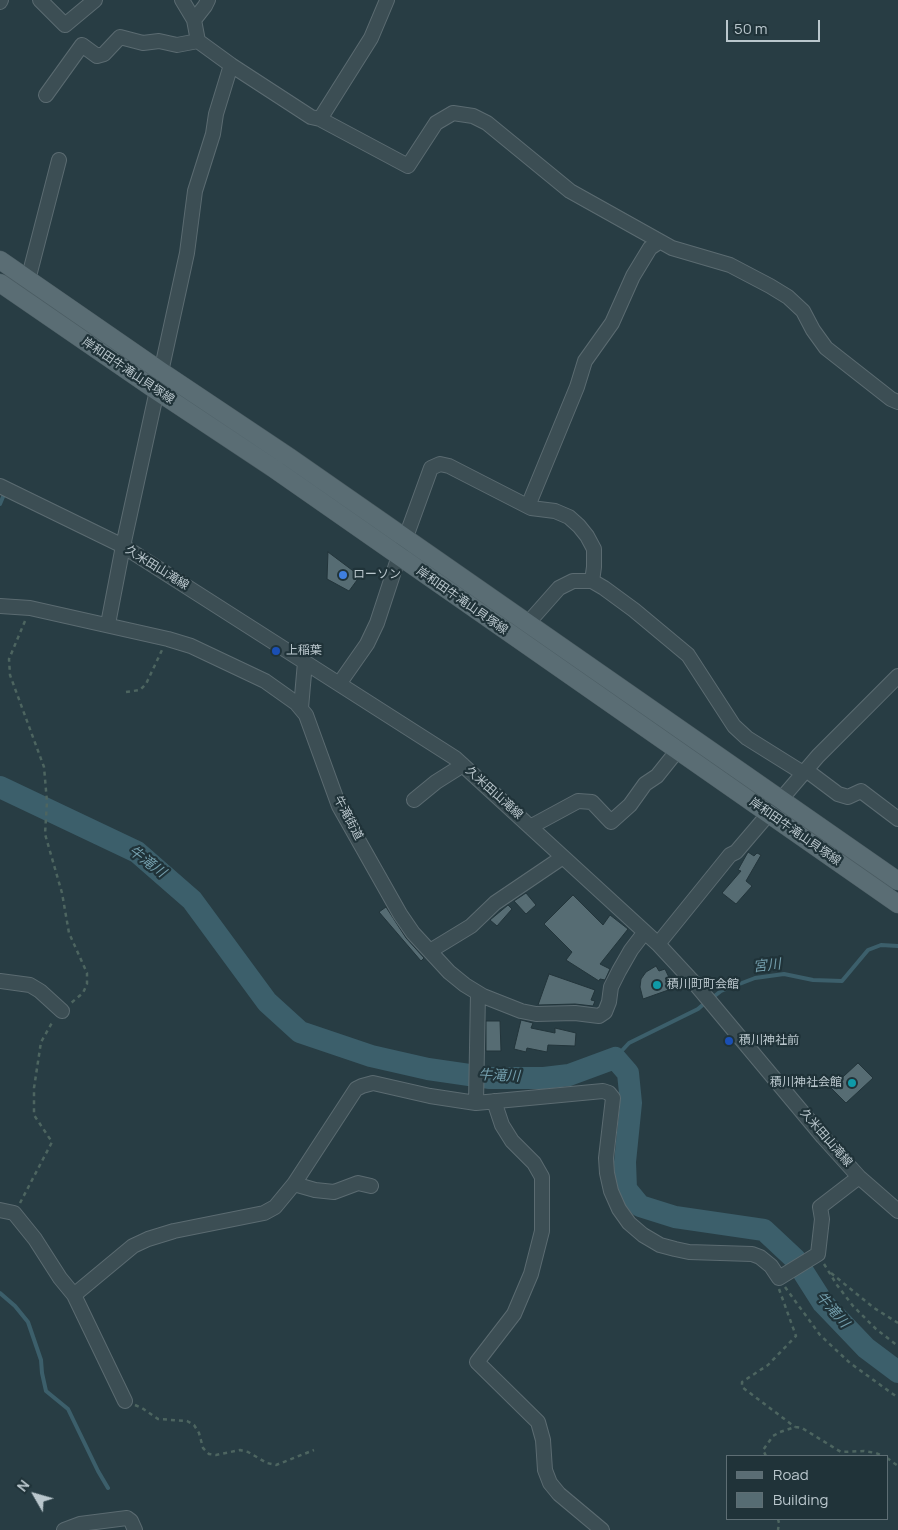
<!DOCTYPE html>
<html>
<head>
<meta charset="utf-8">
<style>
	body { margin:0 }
	#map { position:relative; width:898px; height:1530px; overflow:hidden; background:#283d44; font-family:Manrope,sans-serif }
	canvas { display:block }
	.legend { position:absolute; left:726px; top:1455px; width:162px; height:65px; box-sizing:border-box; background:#203339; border:1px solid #5e6e74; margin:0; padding:6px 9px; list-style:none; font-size:15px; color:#bac7cd }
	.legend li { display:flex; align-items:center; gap:10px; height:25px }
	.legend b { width:25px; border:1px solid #5e6e74 }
	.north { position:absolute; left:10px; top:1470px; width:50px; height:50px; -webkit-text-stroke:4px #203339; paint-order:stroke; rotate:308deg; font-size:14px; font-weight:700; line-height:20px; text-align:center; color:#bac7cd }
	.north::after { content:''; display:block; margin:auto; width:18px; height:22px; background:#bac7cd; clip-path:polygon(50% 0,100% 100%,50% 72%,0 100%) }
	.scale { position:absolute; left:726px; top:20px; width:94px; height:22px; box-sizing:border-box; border:2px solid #bac7cd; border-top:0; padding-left:6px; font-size:15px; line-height:18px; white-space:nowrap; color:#bac7cd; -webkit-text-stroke:4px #203339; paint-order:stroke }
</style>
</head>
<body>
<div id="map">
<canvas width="898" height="1530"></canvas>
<ul class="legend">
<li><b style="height:6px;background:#5a6d74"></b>Road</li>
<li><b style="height:14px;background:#566c73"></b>Building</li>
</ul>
<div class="north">N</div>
<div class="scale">50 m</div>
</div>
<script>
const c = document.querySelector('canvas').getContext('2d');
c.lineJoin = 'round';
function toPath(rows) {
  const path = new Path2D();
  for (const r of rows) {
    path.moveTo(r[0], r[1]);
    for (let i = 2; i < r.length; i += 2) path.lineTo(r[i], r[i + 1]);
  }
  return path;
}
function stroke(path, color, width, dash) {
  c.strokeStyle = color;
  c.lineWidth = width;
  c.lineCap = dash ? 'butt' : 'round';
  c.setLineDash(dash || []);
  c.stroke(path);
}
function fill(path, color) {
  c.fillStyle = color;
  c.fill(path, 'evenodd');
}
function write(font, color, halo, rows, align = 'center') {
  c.font = font + ' Manrope,"Noto Sans JP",sans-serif';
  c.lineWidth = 4.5;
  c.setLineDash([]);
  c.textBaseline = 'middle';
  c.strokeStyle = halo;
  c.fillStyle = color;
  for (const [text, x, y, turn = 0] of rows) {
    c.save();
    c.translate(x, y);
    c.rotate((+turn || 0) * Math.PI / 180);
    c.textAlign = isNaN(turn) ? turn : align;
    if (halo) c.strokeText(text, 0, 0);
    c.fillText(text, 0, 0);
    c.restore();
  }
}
stroke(toPath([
	[0,504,5,492],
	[712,998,721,991,755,978,784,974,813,980,842,981,868,950,881,945,898,946],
	[615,1058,629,1043,698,1009,706,1002],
	[0,1293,15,1306,28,1322,41,1360,42,1373,46,1391,68,1409,98,1471,108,1488]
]), '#3c5f6b', 4);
stroke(toPath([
	[0,787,137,852,192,900,267,1002,300,1032,371,1056,428,1069,490,1078,544,1078,569,1075,615,1058,628,1073,631,1103,625,1162,626,1189,640,1206,675,1217,764,1230,795,1259,823,1303,866,1348,898,1372]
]), '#3c5f6b', 22);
const building = toPath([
	[328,552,360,576,349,591,327,579,328,552],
	[748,852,754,856,757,853,761,855,746,881,752,886,736,904,722,893,741,871,738,870,748,852],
	[526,893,536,905,526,914,514,901,526,893],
	[573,895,603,925,610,915,628,929,600,964,610,969,605,980,600,979,599,981,566,960,572,952,544,924,573,895],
	[508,905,512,909,497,926,490,920,508,905],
	[386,907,406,938,424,958,421,961,379,912,386,907],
	[656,966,659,971,665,969,674,988,643,999,640,987,641,979,646,972,656,966],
	[549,974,595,990,591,1000,595,1001,593,1006,575,1004,538,1005,549,974],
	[521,1020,533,1023,531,1028,555,1033,555,1028,576,1033,575,1046,548,1045,547,1052,527,1048,526,1052,514,1049,521,1020],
	[486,1021,500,1021,501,1051,486,1051,486,1021],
	[858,1063,873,1078,846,1103,831,1088,858,1063]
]);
fill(building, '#566c73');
stroke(building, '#23353b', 1);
const minor = toPath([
	[40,0,65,25,95,0],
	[182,0,194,20,198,41,231,65,311,117,320,119,408,166,436,123,453,113,473,116,487,123,570,191,672,248,730,265,770,286,788,297,803,311,813,330,826,348,891,399,898,402],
	[0,2,1,0],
	[194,20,205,6,208,0],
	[46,95,82,45,97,56,104,54,120,37,143,43,159,41,177,45,198,41],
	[320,119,371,38,387,0],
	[28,280,59,160],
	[0,486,123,546,455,758,658,944,697,986,823,1137,859,1177,898,1211],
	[528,506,577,387,585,361,612,323,633,276,650,248,659,242],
	[0,606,30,608,168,639,191,646,265,681,296,703,306,715,339,806,400,914,413,933,449,972,465,985,483,996,521,1011,536,1014,575,1013,599,1016,605,1012,609,1002,611,987,619,971,631,950,644,933],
	[528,623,559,588,573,581,592,581,604,588,634,610,688,655,734,726,747,738,803,773],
	[108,624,123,546,187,253,195,191,213,134,216,114,231,65],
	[339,684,367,644,377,623,399,556,431,468,440,464,449,466,531,508,555,511,569,517,579,526,587,536,594,549,594,567,592,581],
	[301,708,305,662],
	[806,770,838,794,848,797,861,791,898,819],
	[414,800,436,782,463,765],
	[530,827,578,801,592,802,611,822,630,805,645,784,657,776,677,751],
	[658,944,730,855,736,852,818,756,898,676],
	[430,951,471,926,495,903,563,857],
	[0,981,30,985,40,991,62,1011],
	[494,1101,502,1125,512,1141,534,1163,542,1177,542,1231,531,1274,514,1314,477,1362,538,1422,543,1440,545,1470,550,1483,559,1494,602,1530],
	[476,1103,478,993],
	[294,1184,315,1190,334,1192,358,1183,371,1186],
	[0,1210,14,1213,35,1239,60,1278,74,1295,125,1401],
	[74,1295,133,1246,148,1239,174,1231,264,1213,275,1207,294,1184,356,1089,362,1086,373,1083,430,1096,476,1103,603,1091,609,1093,613,1098,606,1158,607,1173,611,1191,619,1209,629,1223,643,1235,660,1245,675,1249,689,1252,752,1254,760,1257,771,1266,779,1278,818,1254,822,1219,820,1207,859,1177],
	[64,1530,80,1524,127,1518,131,1521,135,1530]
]);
const major = toPath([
	[0,260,162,372,289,457,898,881],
	[0,283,157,391,273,468,898,904]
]);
stroke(minor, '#5b6b71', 16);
stroke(major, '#495a60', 19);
stroke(toPath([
	[25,621,9,659,10,675,44,767,47,802,45,834,62,893,69,933,87,973,87,984,83,993,71,1003],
	[126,692,140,690,146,684,162,650],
	[20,1203,52,1142,34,1115,34,1088,41,1042,53,1021],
	[824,1264,837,1285,853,1306,876,1329,898,1346],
	[831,1273,874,1308,898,1323],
	[785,1287,820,1335,850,1363,897,1397],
	[779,1289,796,1336,768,1365,742,1382,742,1387,795,1427],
	[135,1405,142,1408,158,1419,187,1421,194,1425,199,1433,203,1448,209,1454,216,1455,240,1450,248,1452,267,1463,276,1465,314,1450],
	[766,1456,763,1450,773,1436,780,1432,795,1427,802,1428,841,1452,864,1451,876,1453,883,1456],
	[887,1458,898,1466],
	[778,1519,779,1523,778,1530]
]), '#4d6560', 2.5, [4, 4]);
stroke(minor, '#3c4e54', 14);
stroke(major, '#5a6d74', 18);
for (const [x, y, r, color] of [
	[343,575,5,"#3f7fe0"],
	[276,651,5,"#1a4fb4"],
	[657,985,5,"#0f9aa8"],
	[729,1041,5,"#1a4fb4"],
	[852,1083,5,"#0f9aa8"]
]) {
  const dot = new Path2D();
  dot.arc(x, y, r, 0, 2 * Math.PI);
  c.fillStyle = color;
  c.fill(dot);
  stroke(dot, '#203339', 2);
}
write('12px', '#bac7cd', '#203339', [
	["岸和田牛滝山貝塚線",128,371,34],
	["久米田山滝線",157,568,32],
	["岸和田牛滝山貝塚線",462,601,35],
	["久米田山滝線",494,793,42],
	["牛滝街道",348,818,62],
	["岸和田牛滝山貝塚線",795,832,35],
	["久米田山滝線",826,1138,49]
]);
write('12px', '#bac7cd', '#203339', [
	["ローソン",353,575],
	["上稲葉",286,651],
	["積川町町会館",667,985],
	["積川神社前",739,1041],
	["積川神社会館",842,1083,"right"]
], 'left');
write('italic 14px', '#739eac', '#203339', [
	["牛滝川",147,862,37],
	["宮川",767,966,-7],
	["牛滝川",499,1076,2],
	["牛滝川",832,1310,49]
]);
</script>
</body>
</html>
